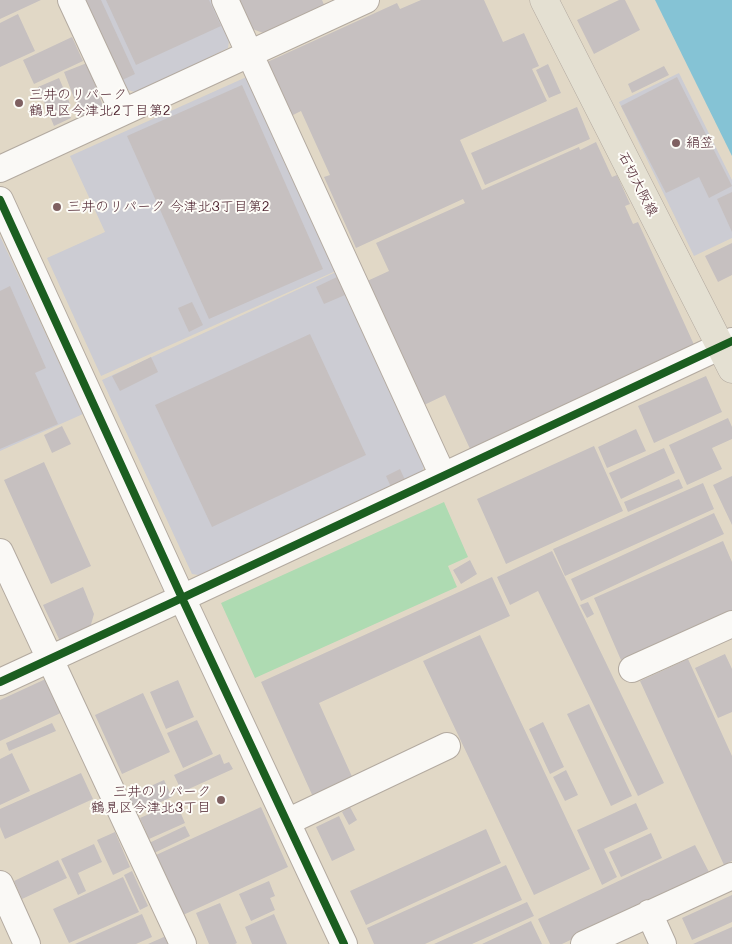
<!DOCTYPE html>
<html>
<head>
<meta charset="utf-8">
<style>
	body { margin:0 }
	canvas { display:block; background:#e1d8c6 }
</style>
</head>
<body>
<canvas width="732" height="944"></canvas>
<script>
const c = document.querySelector('canvas').getContext('2d');
c.lineJoin = 'round';
function fill(path, color) {
  c.fillStyle = color;
  c.fill(path, 'evenodd');
}
function toPath(rows) {
  const path = new Path2D();
  for (const r of rows) {
    path.moveTo(r[0], r[1]);
    for (let i = 2; i < r.length; i += 2) path.lineTo(r[i], r[i + 1]);
  }
  return path;
}
function stroke(path, color, width, dash) {
  c.strokeStyle = color;
  c.lineWidth = width;
  c.lineCap = dash ? 'butt' : 'round';
  c.setLineDash(dash || []);
  c.stroke(path);
}
function write(font, color, halo, rows, align = 'center') {
  c.font = font + ' Mali,"Klee One",sans-serif';
  c.lineWidth = 4;
  c.setLineDash([]);
  c.textBaseline = 'middle';
  c.strokeStyle = halo;
  c.fillStyle = color;
  for (const [text, x, y, turn = 0] of rows) {
    c.save();
    c.translate(x, y);
    c.rotate((+turn || 0) * Math.PI / 180);
    c.textAlign = isNaN(turn) ? turn : align;
    if (halo) c.strokeText(text, 0, 0);
    c.fillText(text, 0, 0);
    c.restore();
  }
}
fill(toPath([
	[78,0,215,0,230,33,228,48,138,93,118,87],
	[679,73,732,180,732,238,694,256,619,102],
	[251,75,338,270,101,376,47,258,105,232,70,156],
	[0,236,83,414,0,451],
	[338,271,425,463,422,473,205,576,192,574,102,380]
]), '#ccccd3');
fill(toPath([
	[444,502,468,557,448,566,457,587,255,678,221,603]
]), '#aedbb2');
fill(toPath([
	[655,0,732,0,732,156]
]), '#85c3d5');
fill(toPath([
	[0,0,41,0,0,19],
	[78,0,101,0,135,74,116,83],
	[106,0,209,0,221,26,136,65],
	[235,0,322,0,325,7,266,34,247,27],
	[421,0,484,0,503,42,524,33,539,66,532,69,547,101,460,140,482,190,579,147,580,150,596,142,612,177,617,175,630,204,625,206,633,224,638,222,696,349,471,451,445,395,422,406,365,282,389,271,376,243,465,203,463,199,356,248,324,177,330,175,301,111,289,117,265,63,397,3,400,9],
	[619,0,625,0,640,30,594,54,577,20],
	[18,14,35,51,0,67,0,23],
	[72,37,83,61,34,84,23,60],
	[87,63,103,106,97,108,99,113,82,119,64,72],
	[548,64,561,93,549,98,536,70],
	[664,66,669,75,632,93,628,84],
	[677,77,732,186,709,198,699,177,666,193,621,106],
	[59,78,71,106,66,108,71,118,54,126,38,87],
	[242,85,323,269,209,319,127,136],
	[577,107,590,139,485,185,471,153],
	[732,192,732,232,717,199],
	[732,243,732,275,718,282,705,256],
	[337,277,345,295,324,304,316,287],
	[10,286,46,368,35,373,58,424,0,449,0,291],
	[192,302,203,325,189,332,178,308],
	[310,334,366,455,212,527,155,405],
	[151,357,158,372,120,391,112,376],
	[706,376,722,412,654,443,638,406],
	[728,418,732,427,732,439,712,448,722,469,687,485,669,445],
	[62,426,71,444,52,453,44,435],
	[636,429,646,451,607,468,598,447],
	[594,446,623,511,506,564,477,499],
	[664,448,675,473,621,499,609,473],
	[44,462,91,566,51,584,4,480],
	[400,469,405,480,391,487,386,476],
	[732,476,732,525,713,485],
	[679,479,683,488,628,512,624,502],
	[703,483,714,509,565,576,553,549],
	[714,513,724,534,581,601,571,579],
	[723,541,732,562,732,612,621,660,594,598],
	[552,551,664,783,638,796,538,591,510,605,497,577],
	[470,560,477,574,461,584,453,570],
	[492,577,510,616,319,703,354,781,314,799,261,682],
	[83,587,94,614,90,628,60,641,43,605],
	[588,602,594,614,587,618,580,605],
	[480,635,590,869,534,895,423,661],
	[725,654,732,669,732,712,718,718,695,668],
	[688,659,732,756,732,861,724,865,640,681],
	[50,677,65,711,0,741,0,700],
	[178,680,194,717,166,729,150,692],
	[143,693,170,752,122,774,95,715],
	[589,704,632,796,611,806,567,714],
	[197,720,213,754,183,768,167,733],
	[543,722,564,767,550,774,529,729],
	[52,723,56,731,9,751,6,743],
	[12,753,30,791,0,805,0,759],
	[220,754,224,764,229,762,233,769,182,792,174,775],
	[566,770,578,795,565,801,553,777],
	[81,773,93,799,5,839,0,827,0,809],
	[164,780,172,797,134,814,126,797],
	[176,802,185,823,149,839,140,818],
	[636,803,648,829,604,849,617,877,602,885,577,830],
	[261,807,288,867,183,915,156,855],
	[350,807,357,820,349,825,342,812],
	[339,816,355,850,332,861,316,827],
	[185,826,190,836,154,853,149,843],
	[486,829,501,863,366,925,350,891],
	[115,832,130,867,113,875,97,840],
	[651,833,662,858,621,877,609,852],
	[94,844,102,862,78,873,86,891,78,895,61,859],
	[695,845,710,874,562,944,550,944,538,919],
	[58,860,67,878,22,899,14,881],
	[506,865,522,900,425,944,374,944,367,928],
	[132,871,148,906,140,910,124,875],
	[123,877,139,912,69,943,53,909],
	[269,881,275,896,270,898,275,910,251,921,239,894],
	[732,895,732,922,692,940,682,918],
	[527,902,534,916,472,944,434,944],
	[220,903,237,943,235,944,209,944,196,913],
	[142,914,152,937,136,944,75,944],
	[274,914,287,944,252,944,245,927],
	[531,921,542,944,482,944],
	[732,927,732,944,693,944],
	[166,936,169,944,148,944]
]), '#c6c0c0');
const minor = toPath([
	[71,0,123,112],
	[225,0,443,476],
	[0,169,366,0],
	[0,200,182,598,344,944],
	[0,552,183,944],
	[632,669,732,624],
	[0,682,182,598,732,341],
	[287,822,447,746],
	[0,884,27,944],
	[649,913,663,944],
	[584,944,732,876]
]);
const major = toPath([
	[544,0,732,369]
]);
stroke(minor, '#b3aaa0', 28);
stroke(major, '#b3aaa0', 29);
stroke(minor, '#faf9f6', 26);
stroke(major, '#e4e0d2', 28);
stroke(toPath([
	[0,200,182,598,344,944],
	[0,682,182,598,732,341]
]), '#1b5e20', 8);
for (const [x, y, r, color] of [
	[19,103,5,"#7f6061"],
	[676,143,5,"#7f6061"],
	[57,207,5,"#7f6061"],
	[221,800,5,"#7f6061"]
]) {
  const dot = new Path2D();
  dot.arc(x, y, r, 0, 2 * Math.PI);
  c.fillStyle = color;
  c.fill(dot);
  stroke(dot, '#fdfcf7', 2);
}
write('14px', '#4a1f2b', '#fdfcf7', [
	["三井のリパーク",29,95],
	["鶴見区今津北2丁目第2",29,111],
	["絹笠",686,143],
	["三井のリパーク 今津北3丁目第2",67,207],
	["三井のリパーク",211,792,"right"],
	["鶴見区今津北3丁目",211,808,"right"]
], 'left');
write('14px', '#4a1f2b', '#fdfcf7', [
	["石切大阪線",638,184,63]
]);
</script>
</body>
</html>
